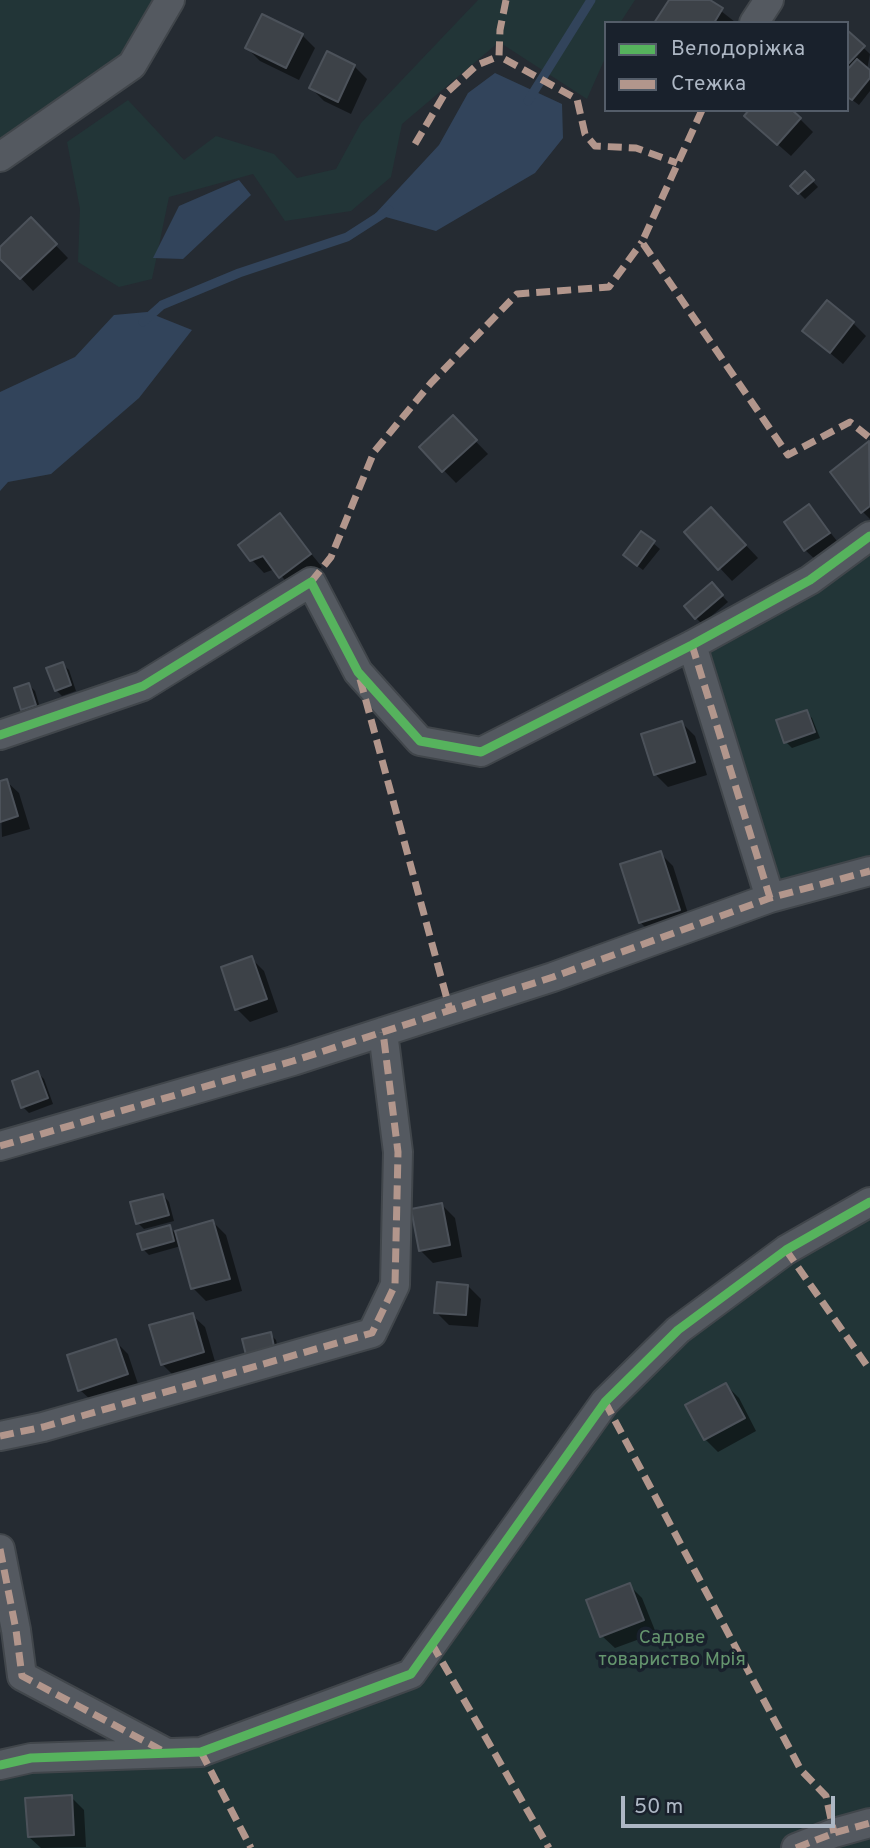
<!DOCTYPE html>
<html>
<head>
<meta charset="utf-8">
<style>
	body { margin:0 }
	#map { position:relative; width:870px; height:1848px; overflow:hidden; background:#252b32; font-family:Overpass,sans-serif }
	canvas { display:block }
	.legend { position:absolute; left:604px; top:21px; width:245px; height:91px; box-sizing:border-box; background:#19212c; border:2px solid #545d69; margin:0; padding:9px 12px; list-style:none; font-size:21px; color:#adb7c4 }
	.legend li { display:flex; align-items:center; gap:14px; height:35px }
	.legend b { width:35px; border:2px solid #545d69 }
	.scale { position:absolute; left:621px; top:1796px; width:214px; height:32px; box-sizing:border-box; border:4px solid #adb7c4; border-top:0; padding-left:9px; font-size:21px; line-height:24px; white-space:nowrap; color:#adb7c4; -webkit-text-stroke:5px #19212c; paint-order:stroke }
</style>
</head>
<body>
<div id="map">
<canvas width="870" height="1848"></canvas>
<ul class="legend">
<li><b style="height:9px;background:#56b35d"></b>Велодоріжка</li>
<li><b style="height:9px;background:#b2968c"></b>Стежка</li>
</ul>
<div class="scale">50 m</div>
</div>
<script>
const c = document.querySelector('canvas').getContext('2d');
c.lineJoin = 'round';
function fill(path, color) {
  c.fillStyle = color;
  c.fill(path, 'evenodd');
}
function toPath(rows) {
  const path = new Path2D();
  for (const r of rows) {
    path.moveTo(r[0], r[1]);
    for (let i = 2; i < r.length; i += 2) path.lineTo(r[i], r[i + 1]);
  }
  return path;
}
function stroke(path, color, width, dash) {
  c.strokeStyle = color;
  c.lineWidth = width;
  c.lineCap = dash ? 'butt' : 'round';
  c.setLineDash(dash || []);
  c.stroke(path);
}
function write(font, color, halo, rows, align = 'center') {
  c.font = font + ' Overpass,sans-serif';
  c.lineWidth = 7;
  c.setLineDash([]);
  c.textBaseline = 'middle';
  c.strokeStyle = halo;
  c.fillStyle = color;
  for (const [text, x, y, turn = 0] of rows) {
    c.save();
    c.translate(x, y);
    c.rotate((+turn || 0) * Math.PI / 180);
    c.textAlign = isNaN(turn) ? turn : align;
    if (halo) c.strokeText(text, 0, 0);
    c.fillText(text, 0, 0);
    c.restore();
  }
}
fill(toPath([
	[0,0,152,0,122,55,5,135,0,155],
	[478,0,635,0,620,23,606,23,606,56,587,99,499,42,402,124,391,177,351,211,285,221,253,174,169,197,152,279,119,287,78,262,80,209,67,142,128,100,184,160,216,136,274,154,297,178,336,169,361,123],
	[870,536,870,871,770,898,692,645],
	[870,1202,870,1848,0,1848,0,1765,201,1752,411,1674,605,1402]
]), '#223537');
fill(toPath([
	[495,73,562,104,563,138,535,173,436,231,375,214,439,145,468,93],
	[239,180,251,195,183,259,153,258,179,206],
	[147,312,192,330,139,398,51,474,8,482,0,491,0,392,75,357,114,315]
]), '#32445b');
fill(toPath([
	[671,0,707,0,735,22,656,23],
	[847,32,870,54,867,70,870,72,870,91,859,105,847,96],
	[302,35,315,48,299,80,260,61,247,48],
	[328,54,354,66,367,79,351,114,324,101,311,88],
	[800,119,813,132,791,156,759,128],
	[805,173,818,187,805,199,792,186],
	[31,220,68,258,33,291,0,256,0,249],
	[853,323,866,336,843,364,804,331],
	[453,418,488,454,456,483,422,448],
	[869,444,870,445,870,519,863,512],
	[809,506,841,546,818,562,805,550],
	[280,516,322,567,293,589,275,569,264,573,252,560],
	[724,522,758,558,732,581,686,532],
	[641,533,660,549,643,570,631,561],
	[712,585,728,602,702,624,696,618],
	[62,664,69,670,76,691,62,696,56,690],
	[29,685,35,691,41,711,28,715,22,709],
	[806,712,812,718,820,738,792,748,786,742],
	[682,723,695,736,707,775,668,787,655,774],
	[6,781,19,793,30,829,2,837,0,783],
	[660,853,673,866,691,923,653,935,640,922],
	[251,958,264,971,278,1012,250,1022,237,1009],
	[38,1073,44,1079,53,1104,29,1113,23,1107],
	[163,1195,169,1202,174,1221,144,1229,138,1223],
	[442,1205,455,1218,462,1257,433,1263,420,1250],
	[213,1222,226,1235,242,1291,206,1301,193,1288,181,1246,149,1255,143,1249,169,1227,175,1233],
	[468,1286,481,1299,478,1327,449,1325,436,1312],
	[192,1315,205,1327,216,1365,175,1377,162,1364],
	[270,1334,276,1340,281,1362,256,1368],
	[115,1341,128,1354,139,1387,93,1402,80,1390],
	[726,1385,739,1398,756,1431,718,1452,705,1439],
	[629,1585,642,1598,656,1633,615,1648,602,1636],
	[71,1797,84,1810,86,1847,41,1848,29,1837]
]), '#0007');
stroke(toPath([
	[528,101,591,0],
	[143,322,162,305,239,273,347,237,389,210]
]), '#32445b', 9);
const building = toPath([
	[669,0,710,0,723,8,714,23,654,23,669,0],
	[262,14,303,34,286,68,245,48,262,14],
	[847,30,865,46,847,65,847,30],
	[327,51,355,65,338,102,309,88,327,51],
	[857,59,870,70,870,78,852,100,847,97,847,70,857,59],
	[749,110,792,110,801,118,777,145,744,116,749,110],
	[805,171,814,180,798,194,790,186,805,171],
	[31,217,57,244,20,279,0,259,0,247,31,217],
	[827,300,854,322,830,353,802,331,827,300],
	[453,415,477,440,442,472,419,447,453,415],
	[869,441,870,506,861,513,830,472,869,441],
	[809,504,830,533,804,551,784,522,809,504],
	[711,507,746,545,718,570,684,532,711,507],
	[280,513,311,554,279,578,263,556,250,561,238,545,280,513],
	[641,531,655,541,637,566,623,555,641,531],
	[712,582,723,595,695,619,684,606,712,582],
	[63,662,71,685,55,691,46,668,63,662],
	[29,683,36,705,21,710,14,688,29,683],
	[807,710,815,732,784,743,776,720,807,710],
	[682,721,695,762,654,775,641,734,682,721],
	[7,779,18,816,0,822,0,781,7,779],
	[661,851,680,910,639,923,620,864,661,851],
	[252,956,267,999,235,1010,221,967,252,956],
	[38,1071,48,1098,21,1108,12,1081,38,1071],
	[163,1194,169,1215,136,1224,130,1202,163,1194],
	[442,1203,450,1245,419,1251,411,1209,442,1203],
	[213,1220,230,1279,191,1289,175,1231,213,1220],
	[170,1225,174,1241,142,1250,137,1234,170,1225],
	[437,1282,468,1285,466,1315,434,1313,437,1282],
	[193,1313,204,1352,161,1365,149,1325,193,1313],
	[271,1332,276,1356,248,1363,242,1339,271,1332],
	[116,1339,128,1374,78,1391,67,1355,116,1339],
	[726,1383,745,1418,704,1440,685,1405,726,1383],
	[630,1583,644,1620,600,1637,586,1600,630,1583],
	[72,1795,74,1835,28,1837,25,1798,72,1795]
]);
fill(building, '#3d4248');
stroke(building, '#4c525a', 2);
const street = toPath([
	[754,23,769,0],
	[0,157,132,65,170,0],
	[692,645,770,898],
	[0,735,143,686,311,582,358,672,420,741,481,752,692,645,810,580,870,536],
	[0,1146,293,1061,553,977,770,898,870,871],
	[0,1436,43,1427,372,1333,395,1285,398,1152,383,1032],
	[0,1549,16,1630,22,1676,165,1752],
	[0,1765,31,1758,201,1752,411,1674,605,1402,678,1330,786,1250,870,1202],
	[796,1848,834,1833,870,1823]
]);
stroke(street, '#41464b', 32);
stroke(street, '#545960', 28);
stroke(toPath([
	[506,0,500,30,499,56,577,99,585,134,595,146,636,148,677,163],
	[702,110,642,242,788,455,850,422,870,438],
	[415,144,444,95,477,65,499,56],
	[311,582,331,557,374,452,431,383,517,294,609,287,642,242],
	[692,645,770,898],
	[360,679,450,1010],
	[0,1146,293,1061,553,977,770,898,870,871],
	[786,1250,870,1370],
	[605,1402,801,1770,826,1796,834,1833],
	[0,1436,43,1427,372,1333,395,1285,398,1152,383,1032],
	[0,1549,16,1630,22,1676,161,1750],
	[432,1644,549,1848],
	[201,1752,251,1848],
	[796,1848,834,1833,870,1823]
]), '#b2968c', 7, [14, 7]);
stroke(toPath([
	[0,735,143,686,311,582,358,672,420,741,481,752,692,645,810,580,870,536],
	[0,1765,31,1758,201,1752,411,1674,605,1402,678,1330,786,1250,870,1202]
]), '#56b35d', 9);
write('19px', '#65956e', '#19212c', [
	["Садове",672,1639],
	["товариство Мрія",672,1661]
]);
</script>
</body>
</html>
